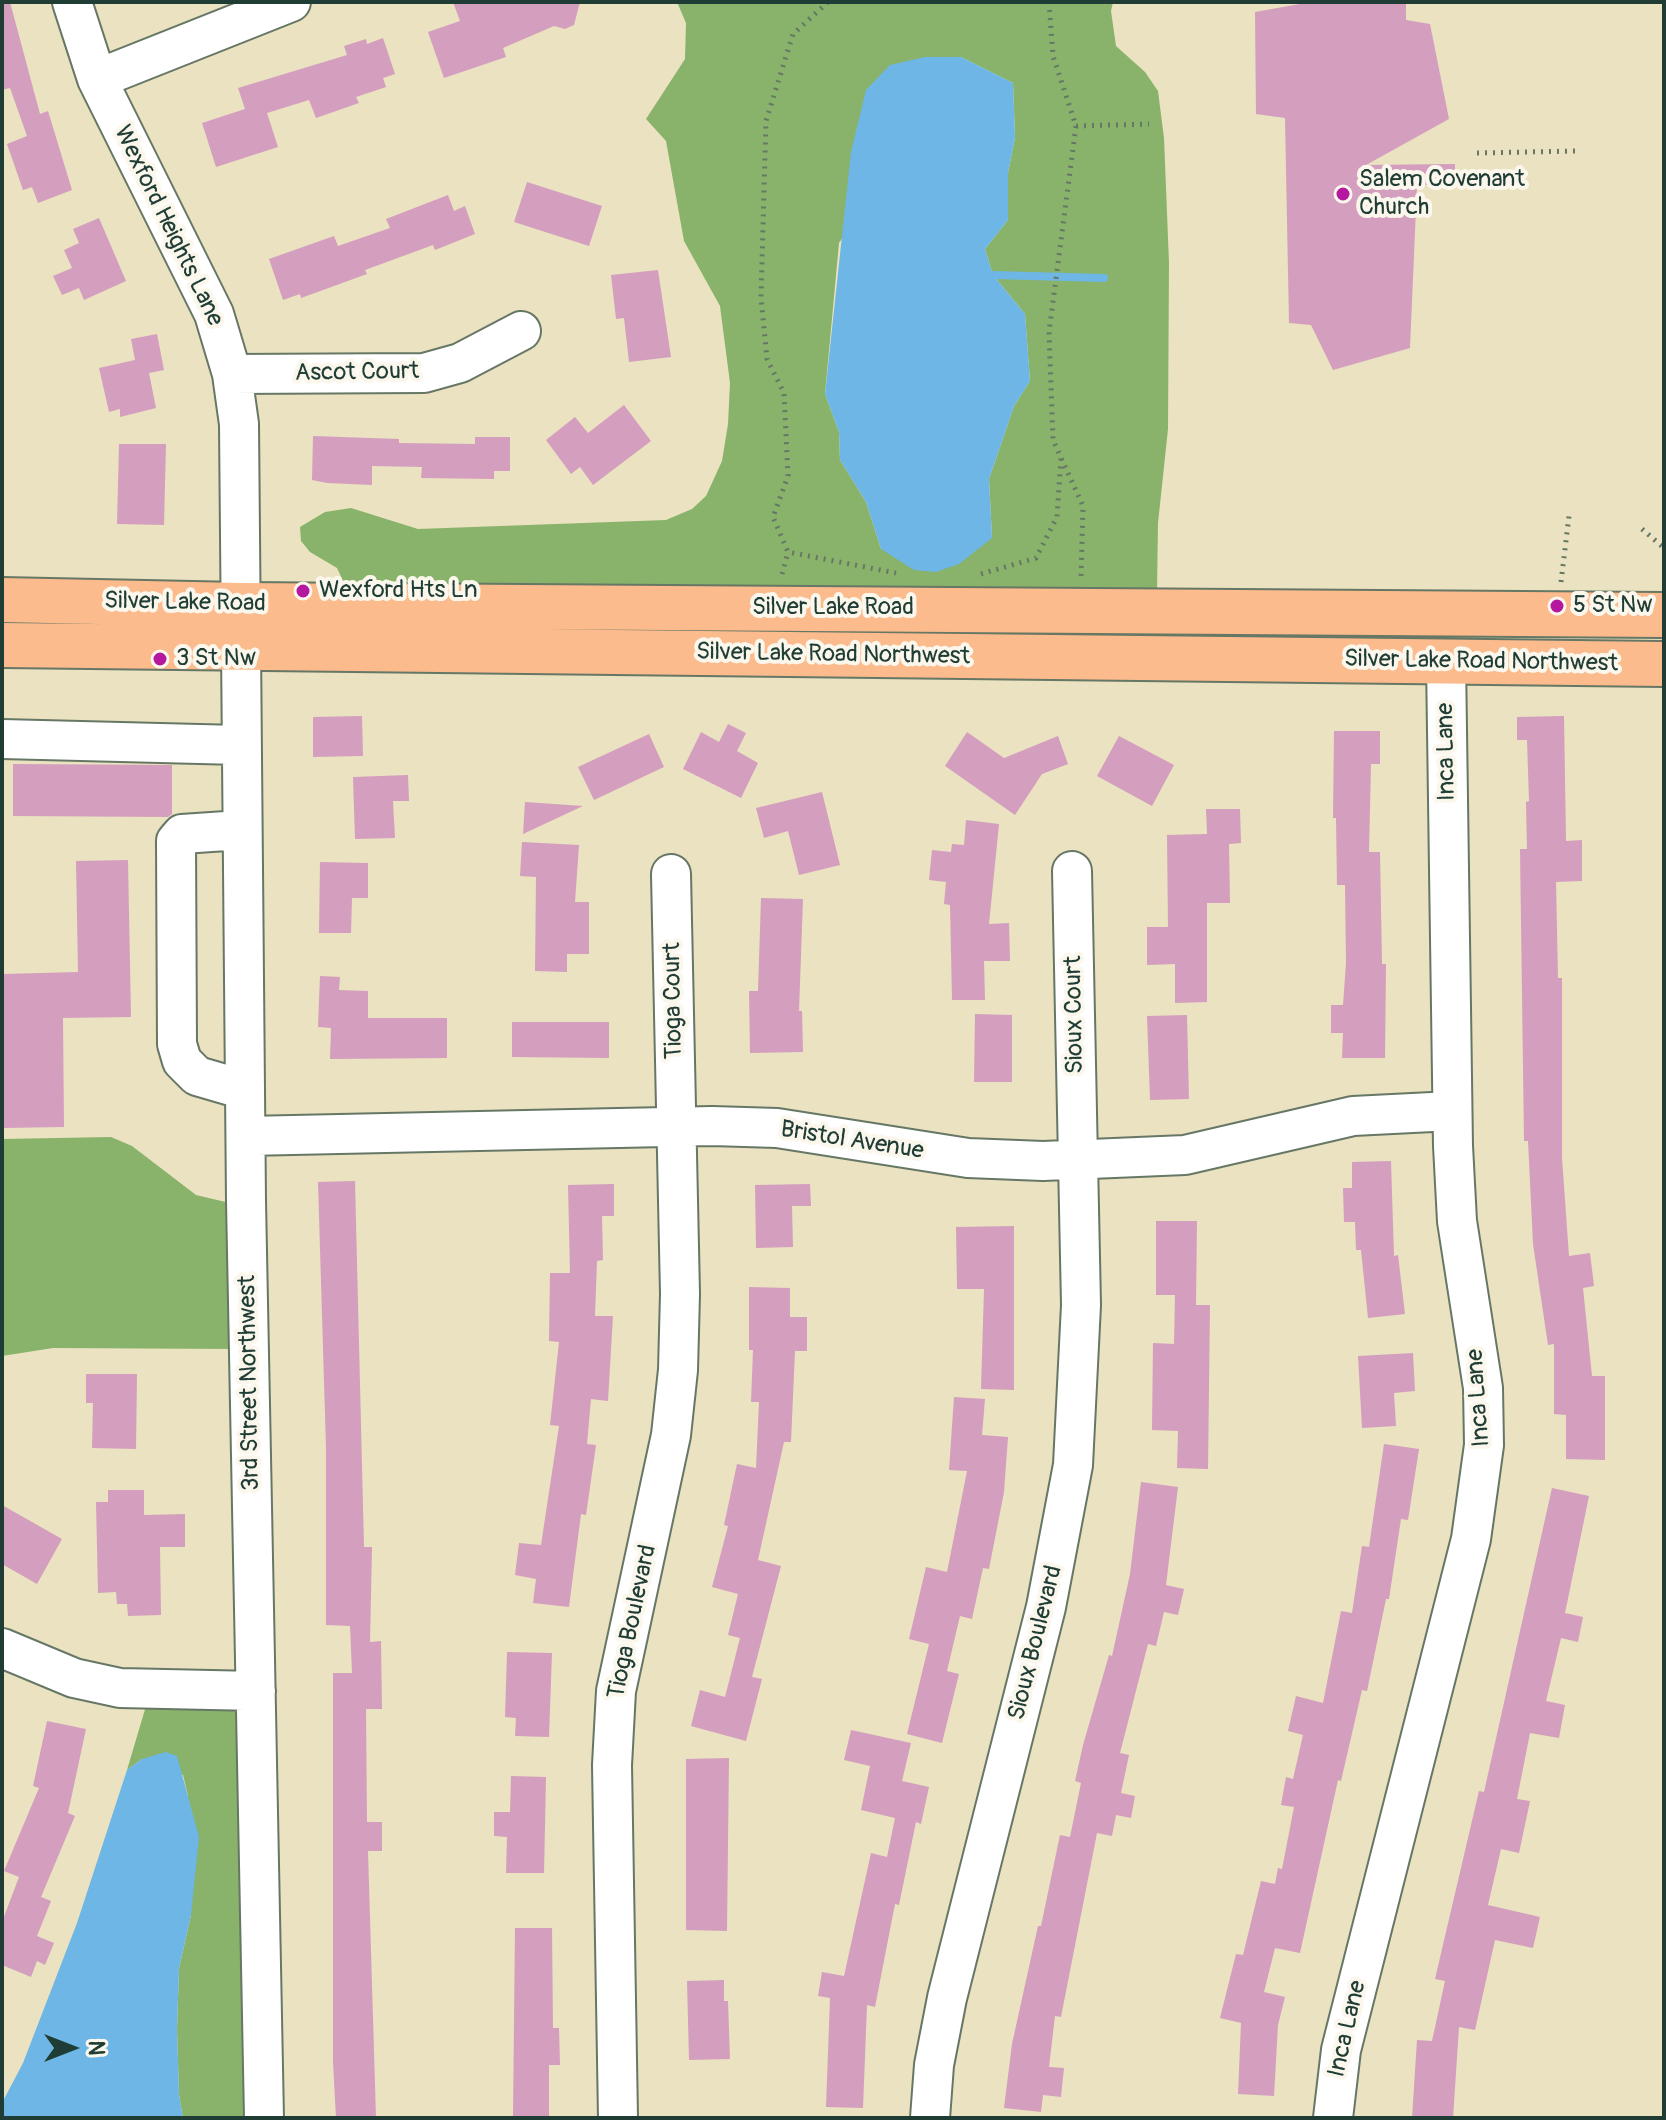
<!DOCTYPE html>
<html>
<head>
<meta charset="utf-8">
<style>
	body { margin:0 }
	#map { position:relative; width:1666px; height:2120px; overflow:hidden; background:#eae2c0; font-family:Pangolin,sans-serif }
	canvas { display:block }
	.frame { position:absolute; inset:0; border:4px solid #1f3d34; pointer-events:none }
	.north { position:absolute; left:32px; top:2008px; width:80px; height:80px; -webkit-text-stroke:6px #fbf7ec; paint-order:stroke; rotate:90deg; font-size:22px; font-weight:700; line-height:32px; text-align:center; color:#1f3d34 }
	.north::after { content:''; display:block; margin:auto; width:28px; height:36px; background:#1f3d34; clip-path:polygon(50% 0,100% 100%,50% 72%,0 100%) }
</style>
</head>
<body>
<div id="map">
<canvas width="1666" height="2120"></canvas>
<div class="frame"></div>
<div class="north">N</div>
</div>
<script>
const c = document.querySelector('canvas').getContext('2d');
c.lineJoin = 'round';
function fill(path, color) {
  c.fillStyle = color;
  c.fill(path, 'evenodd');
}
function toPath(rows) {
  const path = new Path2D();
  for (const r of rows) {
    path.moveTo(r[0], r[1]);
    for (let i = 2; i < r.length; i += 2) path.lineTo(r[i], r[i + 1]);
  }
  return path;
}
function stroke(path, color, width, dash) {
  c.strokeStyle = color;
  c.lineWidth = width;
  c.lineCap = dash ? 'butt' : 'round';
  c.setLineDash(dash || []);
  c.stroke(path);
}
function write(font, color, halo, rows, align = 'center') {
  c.font = font + ' Pangolin,sans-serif';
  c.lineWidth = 8;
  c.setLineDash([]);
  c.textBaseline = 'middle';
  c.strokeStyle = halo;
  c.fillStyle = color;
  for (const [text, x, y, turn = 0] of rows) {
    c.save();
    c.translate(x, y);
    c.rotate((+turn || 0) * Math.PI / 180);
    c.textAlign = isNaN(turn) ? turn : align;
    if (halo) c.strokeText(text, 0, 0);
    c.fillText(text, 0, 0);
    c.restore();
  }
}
fill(toPath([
	[677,2,1113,2,1111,11,1116,46,1145,72,1158,91,1164,138,1169,263,1168,429,1158,523,1157,593,345,585,337,568,310,552,301,541,300,527,325,512,351,508,418,529,666,520,692,509,706,496,722,461,728,424,730,383,720,306,684,241,666,141,646,119,685,59,686,23],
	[961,57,1013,83,1015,137,1008,173,1008,220,985,249,993,275,1025,314,1030,381,1014,406,989,479,992,538,881,549,866,502,840,460,839,432,825,394,839,243],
	[111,1137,132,1146,196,1195,230,1203,236,1349,53,1348,2,1356,2,1139],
	[146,1706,221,1707,234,1710,240,1716,249,2118,183,2118,179,2095,177,2029,179,1968,191,1915,188,1796,183,1775,142,1759,127,1770]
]), '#89b36b');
fill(toPath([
	[925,57,961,57,1013,83,1015,137,1008,173,1008,220,985,249,993,275,1025,314,1030,381,1014,406,989,479,992,538,959,564,936,572,914,570,881,549,866,502,840,460,839,432,825,394,851,152,866,90,890,65],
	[166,1752,177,1756,199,1837,191,1915,179,1968,177,2029,179,2095,183,2118,2,2118,2,2103,23,2063,77,1923,127,1770,142,1759]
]), '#6db6e5');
stroke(toPath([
	[993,275,1104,278]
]), '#6db6e5', 8);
fill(toPath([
	[2,2,10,2,40,114,48,111,72,190,38,203,32,187,23,190,7,144,27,136,10,88,2,90],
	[453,2,580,2,574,25,565,29,554,26,503,48,506,57,444,78,428,32,460,21],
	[1311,2,1406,2,1406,20,1430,24,1449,119,1366,165,1455,164,1455,184,1417,185,1410,348,1333,370,1311,325,1289,323,1285,118,1256,114,1255,12],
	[383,38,395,74,383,78,386,87,356,97,359,103,316,118,309,100,267,113,278,147,216,167,202,123,245,109,238,88,347,55,344,46,366,39,367,44],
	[527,182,602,206,589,246,514,222],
	[448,195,454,211,465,206,475,234,435,250,433,245,365,270,367,274,301,298,300,294,283,300,269,259,334,236,338,246,390,228,386,219],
	[99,218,126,281,84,300,79,288,62,295,53,276,72,268,64,250,79,243,73,229],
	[658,270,671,357,629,362,624,318,616,319,611,275],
	[157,334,164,370,149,373,156,408,120,417,120,409,109,412,99,368,135,360,131,339],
	[624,405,651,441,593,485,580,467,571,474,546,440,575,417,588,433],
	[313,436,399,439,399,443,475,444,475,437,510,437,510,471,494,471,494,479,421,478,422,467,372,466,372,485,327,483,312,480],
	[119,444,166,444,164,525,117,524],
	[362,716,363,756,313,757,313,717],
	[1564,716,1566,841,1582,840,1582,881,1556,882,1558,978,1562,978,1562,1158,1569,1256,1590,1253,1594,1286,1583,1288,1592,1376,1605,1376,1605,1460,1566,1459,1566,1415,1554,1414,1554,1344,1548,1345,1533,1244,1528,1141,1524,1141,1520,849,1527,849,1526,802,1529,801,1527,740,1517,740,1517,717],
	[728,724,746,733,737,751,758,763,741,798,683,769,701,732,719,742],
	[1334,731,1380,731,1380,764,1371,764,1369,852,1380,852,1382,964,1386,964,1385,1058,1342,1058,1343,1033,1331,1033,1331,1005,1343,1005,1346,963,1345,885,1337,885,1336,818,1333,818],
	[967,732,1004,758,1058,736,1068,764,1042,774,1015,815,945,766],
	[649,734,664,767,594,800,578,767],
	[1119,736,1174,765,1152,806,1097,776],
	[13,764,172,765,172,814,168,817,13,816],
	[408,775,409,801,393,801,395,838,355,839,353,777],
	[822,792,840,865,799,875,788,831,764,838,756,808],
	[525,802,583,806,523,834],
	[1206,809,1240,809,1241,843,1229,844,1230,903,1207,903,1207,1002,1175,1003,1175,964,1147,965,1147,927,1168,927,1167,835,1207,834],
	[966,820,999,824,989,924,1009,923,1010,961,984,961,985,1000,952,1000,950,905,944,904,946,882,929,880,932,850,951,852,952,844,964,845],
	[522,842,579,845,575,902,589,902,589,954,567,954,567,972,535,971,536,877,520,876],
	[128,860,131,1017,63,1018,64,1127,2,1128,2,974,78,972,76,861],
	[320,862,368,863,368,898,352,898,351,933,319,933],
	[761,898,803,899,799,1011,802,1011,803,1052,750,1053,749,991,758,991],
	[320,976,340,977,339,990,368,991,368,1018,447,1018,447,1058,330,1059,331,1028,318,1027],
	[975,1014,1012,1015,1012,1082,974,1082],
	[1187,1015,1189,1099,1150,1100,1147,1016],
	[512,1022,609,1022,609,1058,512,1057],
	[1391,1161,1394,1256,1398,1255,1405,1314,1368,1318,1361,1250,1356,1250,1355,1222,1344,1222,1343,1188,1352,1188,1352,1162],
	[355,1181,364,1547,372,1547,370,1642,381,1641,382,1709,366,1709,367,1822,382,1822,382,1851,368,1851,376,2118,336,2118,333,2062,333,1673,352,1673,350,1626,326,1625,326,1448,318,1182],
	[614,1184,614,1216,602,1216,603,1260,597,1261,595,1316,613,1316,608,1401,591,1399,587,1444,596,1445,586,1515,581,1514,569,1607,533,1603,536,1579,515,1575,519,1543,541,1545,559,1426,550,1425,559,1342,549,1341,550,1273,570,1273,568,1185],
	[810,1184,811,1206,792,1206,793,1247,756,1248,755,1185],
	[1156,1221,1197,1221,1196,1305,1210,1305,1208,1469,1177,1468,1178,1431,1152,1430,1153,1343,1174,1344,1175,1295,1156,1295],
	[1014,1226,1014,1390,981,1389,984,1289,957,1289,956,1227],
	[749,1287,790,1288,790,1317,807,1317,807,1351,795,1351,791,1442,784,1442,758,1560,781,1566,752,1677,762,1679,746,1741,691,1726,700,1690,725,1697,740,1638,728,1635,738,1594,712,1587,728,1526,724,1525,737,1464,756,1468,759,1402,751,1402,753,1350,749,1350],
	[1413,1353,1415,1391,1394,1393,1396,1426,1362,1428,1358,1356],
	[86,1374,137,1374,136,1449,92,1448,93,1403,86,1403],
	[954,1397,985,1399,982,1435,1008,1437,1004,1492,989,1569,983,1568,972,1619,960,1616,947,1671,959,1674,942,1743,907,1734,929,1644,909,1639,926,1567,947,1572,967,1471,949,1470],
	[1384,1444,1419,1449,1408,1520,1401,1519,1389,1599,1386,1599,1367,1691,1362,1690,1341,1781,1338,1780,1300,1953,1275,1948,1264,1992,1285,1997,1278,2025,1274,2096,1238,2094,1241,2023,1220,2018,1236,1954,1243,1955,1261,1881,1275,1884,1278,1868,1282,1869,1294,1807,1281,1805,1286,1777,1293,1779,1303,1735,1288,1731,1296,1696,1323,1703,1341,1611,1352,1613,1362,1546,1369,1547],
	[1141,1482,1178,1487,1166,1585,1184,1589,1178,1615,1164,1612,1156,1646,1148,1644,1120,1753,1129,1755,1121,1793,1135,1796,1131,1818,1116,1815,1112,1836,1097,1833,1061,2017,1055,2016,1049,2067,1064,2068,1061,2097,1043,2095,1041,2112,1004,2108,1012,2044,1038,1926,1041,1926,1060,1835,1070,1837,1081,1783,1075,1781,1083,1745,1109,1655,1112,1656,1130,1574],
	[1552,1488,1589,1496,1565,1613,1583,1617,1578,1642,1561,1638,1546,1701,1565,1705,1559,1738,1530,1733,1517,1799,1530,1801,1519,1853,1501,1849,1488,1905,1540,1917,1533,1948,1495,1940,1475,2030,1459,2027,1453,2118,1412,2118,1417,2040,1432,2041,1445,1981,1435,1979,1442,1949,1479,1791,1484,1792],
	[108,1490,144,1490,144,1515,185,1514,185,1547,160,1547,161,1615,128,1616,127,1604,117,1604,116,1592,98,1593,96,1502,108,1502],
	[2,1505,62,1539,37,1584,2,1564],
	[507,1652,552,1653,549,1737,515,1736,516,1718,505,1717],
	[47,1721,86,1729,68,1813,75,1816,41,1897,51,1901,37,1936,54,1943,45,1965,37,1961,31,1977,2,1965,2,1922,19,1877,4,1871,39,1788,33,1786],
	[851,1730,911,1743,902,1781,929,1787,921,1824,916,1822,899,1905,895,1904,875,2007,867,2005,863,2108,826,2107,830,1998,818,1996,822,1972,844,1976,871,1853,887,1857,895,1818,861,1810,870,1766,844,1760],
	[729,1758,727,1931,686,1930,686,1759],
	[511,1776,546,1777,544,1873,506,1873,507,1837,494,1836,494,1812,510,1812],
	[515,1928,552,1928,553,2028,559,2028,560,2065,549,2065,549,2116,513,2116],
	[724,1980,724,2001,728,2001,730,2059,689,2060,687,1981]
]), '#d49ebe');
const minor = toPath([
	[72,2,97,79,214,314,232,374,239,424,246,1201,264,2118],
	[97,79,291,2],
	[232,374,424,373,460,363,521,331],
	[2,739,239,745],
	[241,830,182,834,176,841,177,1044,182,1061,197,1076,245,1090],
	[246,1136,712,1126,777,1128,968,1158,1043,1161,1185,1155,1353,1116,1452,1111],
	[2,1648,74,1678,120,1688,256,1691],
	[618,2118,612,1765,616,1691,671,1435,678,1370,680,1294,671,874],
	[930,2118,934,2065,947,1998,1046,1607,1073,1465,1081,1305,1072,871],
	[1333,2118,1341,2050,1471,1539,1484,1445,1483,1388,1457,1221,1453,1146,1446,661]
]);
const major = toPath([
	[2,600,240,605,1664,615],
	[2,645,1664,664]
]);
stroke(minor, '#667765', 42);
stroke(major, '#667765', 48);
stroke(toPath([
	[828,2,793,34,766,121,761,298,767,359,784,393,788,476,773,517,788,552,896,573],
	[1049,2,1053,56,1076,126,1049,332,1053,440,1083,506,1081,577],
	[1076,126,1149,124],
	[1477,153,1576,151],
	[1642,529,1664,548],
	[782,574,788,552],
	[981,574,1036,558,1057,517,1061,458],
	[1561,582,1569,516]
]), '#667765', 5, [2, 6]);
stroke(minor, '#fff', 38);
stroke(major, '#fbbb8d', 44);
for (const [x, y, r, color] of [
	[1343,194,8,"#b5179e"],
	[303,591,8,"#b5179e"],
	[1557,606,8,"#b5179e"],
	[160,659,8,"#b5179e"]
]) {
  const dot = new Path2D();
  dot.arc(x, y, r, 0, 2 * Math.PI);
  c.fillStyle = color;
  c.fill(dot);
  stroke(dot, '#fbf7ec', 3);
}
write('24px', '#1f3d34', '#fbf7ec', [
	["Salem Covenant",1359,180],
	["Church",1359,208],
	["Wexford Hts Ln",319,591],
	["5 St Nw",1573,606],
	["3 St Nw",176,659]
], 'left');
write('24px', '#1f3d34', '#fbf7ec', [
	["Wexford Heights Lane",168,226,64],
	["Ascot Court",357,373,-1],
	["Silver Lake Road",185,603,1],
	["Silver Lake Road",833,608],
	["Silver Lake Road Northwest",833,655,1],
	["Silver Lake Road Northwest",1481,662,1],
	["Inca Lane",1447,752,-91],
	["Tioga Court",674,1001,-91],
	["Sioux Court",1075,1015,-91],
	["Bristol Avenue",852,1141,9],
	["3rd Street Northwest",250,1383,-91],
	["Inca Lane",1479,1398,-94],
	["Tioga Boulevard",633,1622,-78],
	["Sioux Boulevard",1036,1643,-76],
	["Inca Lane",1348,2029,-77]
]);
</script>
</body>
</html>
